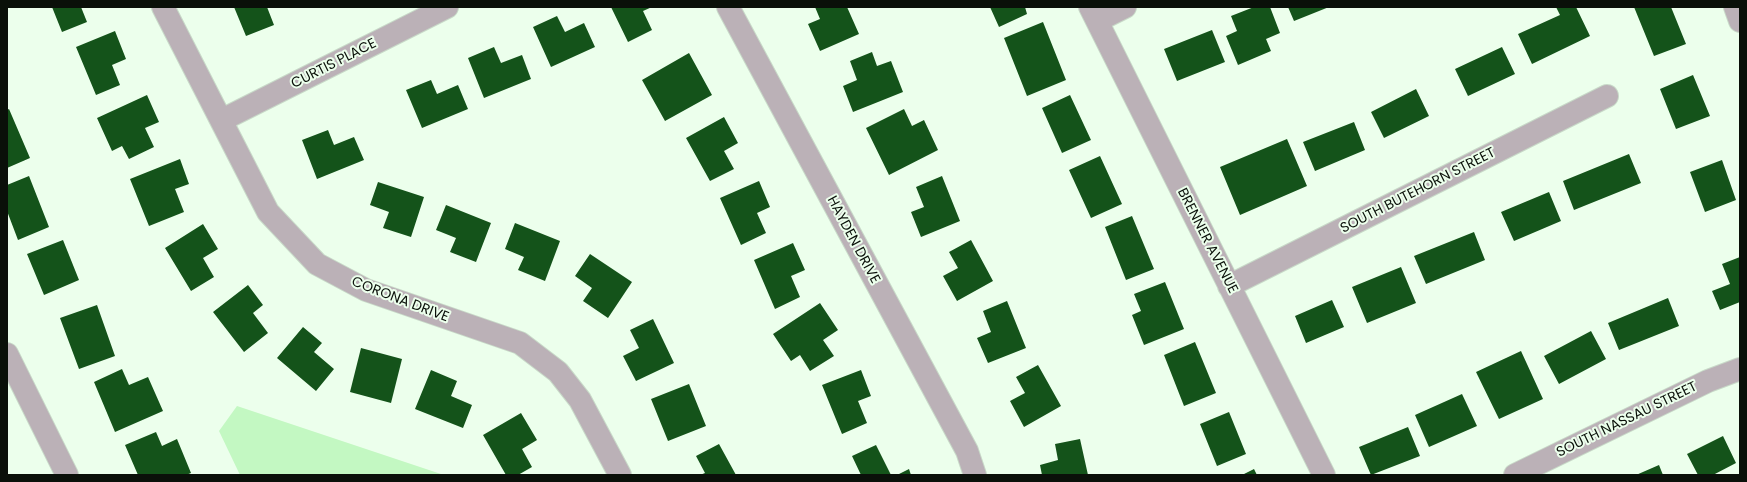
<!DOCTYPE html>
<html>
<head>
<meta charset="utf-8">
<style>
	body { margin:0 }
	#map { position:relative; width:1747px; height:482px; overflow:hidden; background:#ecffec; font-family:Poppins,sans-serif }
	canvas { display:block }
	.frame { position:absolute; inset:0; border:8px solid #0a1009; pointer-events:none }
</style>
</head>
<body>
<div id="map">
<canvas width="1747" height="482"></canvas>
<div class="frame"></div>
</div>
<script>
const c = document.querySelector('canvas').getContext('2d');
c.lineJoin = 'round';
function fill(path, color) {
  c.fillStyle = color;
  c.fill(path, 'evenodd');
}
function toPath(rows) {
  const path = new Path2D();
  for (const r of rows) {
    path.moveTo(r[0], r[1]);
    for (let i = 2; i < r.length; i += 2) path.lineTo(r[i], r[i + 1]);
  }
  return path;
}
function stroke(path, color, width, dash) {
  c.strokeStyle = color;
  c.lineWidth = width;
  c.lineCap = dash ? 'butt' : 'round';
  c.setLineDash(dash || []);
  c.stroke(path);
}
function write(font, color, halo, rows, align = 'center') {
  c.font = font + ' Poppins,sans-serif';
  c.lineWidth = 4;
  c.setLineDash([]);
  c.textBaseline = 'middle';
  c.strokeStyle = halo;
  c.fillStyle = color;
  for (const [text, x, y, turn = 0] of rows) {
    c.save();
    c.translate(x, y);
    c.rotate((+turn || 0) * Math.PI / 180);
    c.textAlign = isNaN(turn) ? turn : align;
    if (halo) c.strokeText(text, 0, 0);
    c.fillText(text, 0, 0);
    c.restore();
  }
}
fill(toPath([
	[237,406,444,475,240,475,219,431]
]), '#c3f8c2');
fill(toPath([
	[52,7,81,7,87,22,62,32],
	[234,7,267,7,274,25,246,36],
	[611,7,652,7,643,11,652,30,628,42],
	[815,7,847,7,859,34,820,51,808,24,820,19],
	[990,7,1025,7,1027,14,999,27],
	[1254,7,1270,7,1280,33,1266,39,1271,51,1238,65,1226,36,1237,31,1231,16],
	[1288,7,1329,7,1294,21],
	[1556,7,1576,7,1590,36,1532,64,1518,34,1560,15],
	[1634,7,1671,7,1686,44,1654,56],
	[557,16,565,32,584,23,595,47,551,67,533,27],
	[1043,22,1066,80,1027,96,1004,38],
	[1212,30,1225,62,1177,81,1164,49],
	[115,31,126,59,112,65,120,85,96,95,76,47],
	[494,47,501,63,522,55,531,79,484,98,468,58],
	[1502,47,1515,74,1468,96,1455,69],
	[872,52,877,66,891,61,903,92,853,112,843,86,857,80,850,61],
	[689,53,712,95,665,121,642,80],
	[1693,75,1710,116,1676,129,1660,89],
	[431,80,437,94,458,85,468,109,422,128,406,90],
	[1416,89,1429,116,1384,138,1371,112],
	[147,95,159,122,145,128,154,147,129,159,122,146,112,151,97,118],
	[1070,95,1091,140,1062,153,1042,108],
	[9,109,30,158,7,168,7,110],
	[904,109,912,126,924,120,938,150,889,175,866,128],
	[724,117,738,143,724,151,734,169,710,181,686,138],
	[1354,122,1365,150,1315,171,1303,142],
	[328,130,334,145,354,137,364,160,317,179,302,140],
	[1287,139,1307,186,1240,215,1220,167],
	[1629,154,1641,183,1574,210,1563,181],
	[1100,156,1122,204,1091,218,1069,170],
	[180,159,189,184,175,189,184,212,149,226,130,179],
	[1722,160,1736,200,1705,212,1690,172],
	[29,176,49,227,18,240,7,211,7,185],
	[942,176,960,221,921,237,911,212,924,207,916,187],
	[759,181,770,207,757,213,766,233,741,245,720,198],
	[378,182,424,197,411,237,383,228,389,212,370,205],
	[1549,192,1561,221,1514,241,1501,212],
	[446,205,491,223,476,262,450,252,456,238,436,230],
	[1132,216,1154,269,1126,280,1105,227],
	[515,223,560,241,545,281,518,270,524,257,505,249],
	[203,224,218,249,203,258,214,277,191,291,165,248],
	[1474,232,1485,260,1426,284,1414,256],
	[63,240,79,280,44,295,27,254],
	[971,240,993,281,957,301,943,276,958,268,949,252],
	[793,243,805,270,791,276,800,297,775,309,754,260],
	[590,254,632,282,608,318,583,301,592,288,575,276],
	[1740,257,1740,302,1720,310,1712,291,1730,284,1722,264],
	[1401,267,1416,303,1367,323,1352,287],
	[1165,282,1184,329,1144,345,1132,315,1141,311,1134,294],
	[248,285,263,305,253,313,268,333,244,352,213,312],
	[1668,298,1679,326,1619,350,1608,323],
	[1332,300,1344,327,1306,343,1295,316],
	[1007,301,1026,348,988,363,977,338,991,332,983,311],
	[820,303,838,330,823,340,834,356,810,371,800,355,791,361,773,334],
	[97,305,115,356,79,369,60,318],
	[653,319,674,363,636,381,623,356,639,348,630,330],
	[303,327,322,343,314,352,334,369,316,391,277,358],
	[1591,331,1606,359,1559,384,1544,356],
	[1195,342,1216,393,1184,406,1164,355],
	[361,348,402,359,391,403,350,392],
	[1521,351,1543,399,1499,419,1476,372],
	[1038,365,1061,406,1024,427,1010,401,1025,393,1016,377],
	[122,369,129,385,148,377,163,411,115,432,94,382],
	[431,370,457,381,451,396,472,405,463,428,415,409],
	[861,370,871,396,858,401,867,423,842,434,822,385],
	[689,384,706,426,668,441,651,399],
	[1462,394,1477,426,1429,447,1415,415],
	[1229,412,1246,454,1217,466,1200,424],
	[521,413,537,440,522,449,532,467,518,475,506,475,483,435],
	[1408,427,1420,456,1371,475,1359,447],
	[156,432,162,446,177,439,191,473,186,475,138,475,125,445],
	[1723,436,1736,463,1713,475,1698,475,1687,454],
	[1080,439,1088,475,1042,475,1040,465,1058,460,1055,444],
	[719,444,736,475,700,475,705,473,696,456],
	[876,445,891,475,861,475,852,456],
	[1659,465,1663,475,1636,475],
	[909,469,911,475,897,475],
	[1254,469,1257,475,1242,475]
]), '#14531a');
const minor = toPath([
	[163,7,268,212,317,264,366,290,520,343,558,372,580,400,620,475],
	[728,7,967,451,975,475],
	[1090,7,1324,475],
	[1735,7,1740,21],
	[1097,21,1125,7],
	[222,120,447,7],
	[1229,286,1607,96],
	[7,354,67,475],
	[1515,475,1708,381,1740,369]
]);
stroke(minor, '#c8d9c8', 24);
stroke(minor, '#bbb1b7', 22);
write('14px', '#0a1009', '#ecffec', [
	["CURTIS PLACE",334,64,-27],
	["SOUTH BUTEHORN STREET",1418,191,-27],
	["HAYDEN DRIVE",853,240,62],
	["BRENNER AVENUE",1207,241,63],
	["CORONA DRIVE",400,300,21],
	["SOUTH NASSAU STREET",1627,420,-26]
]);
</script>
</body>
</html>
